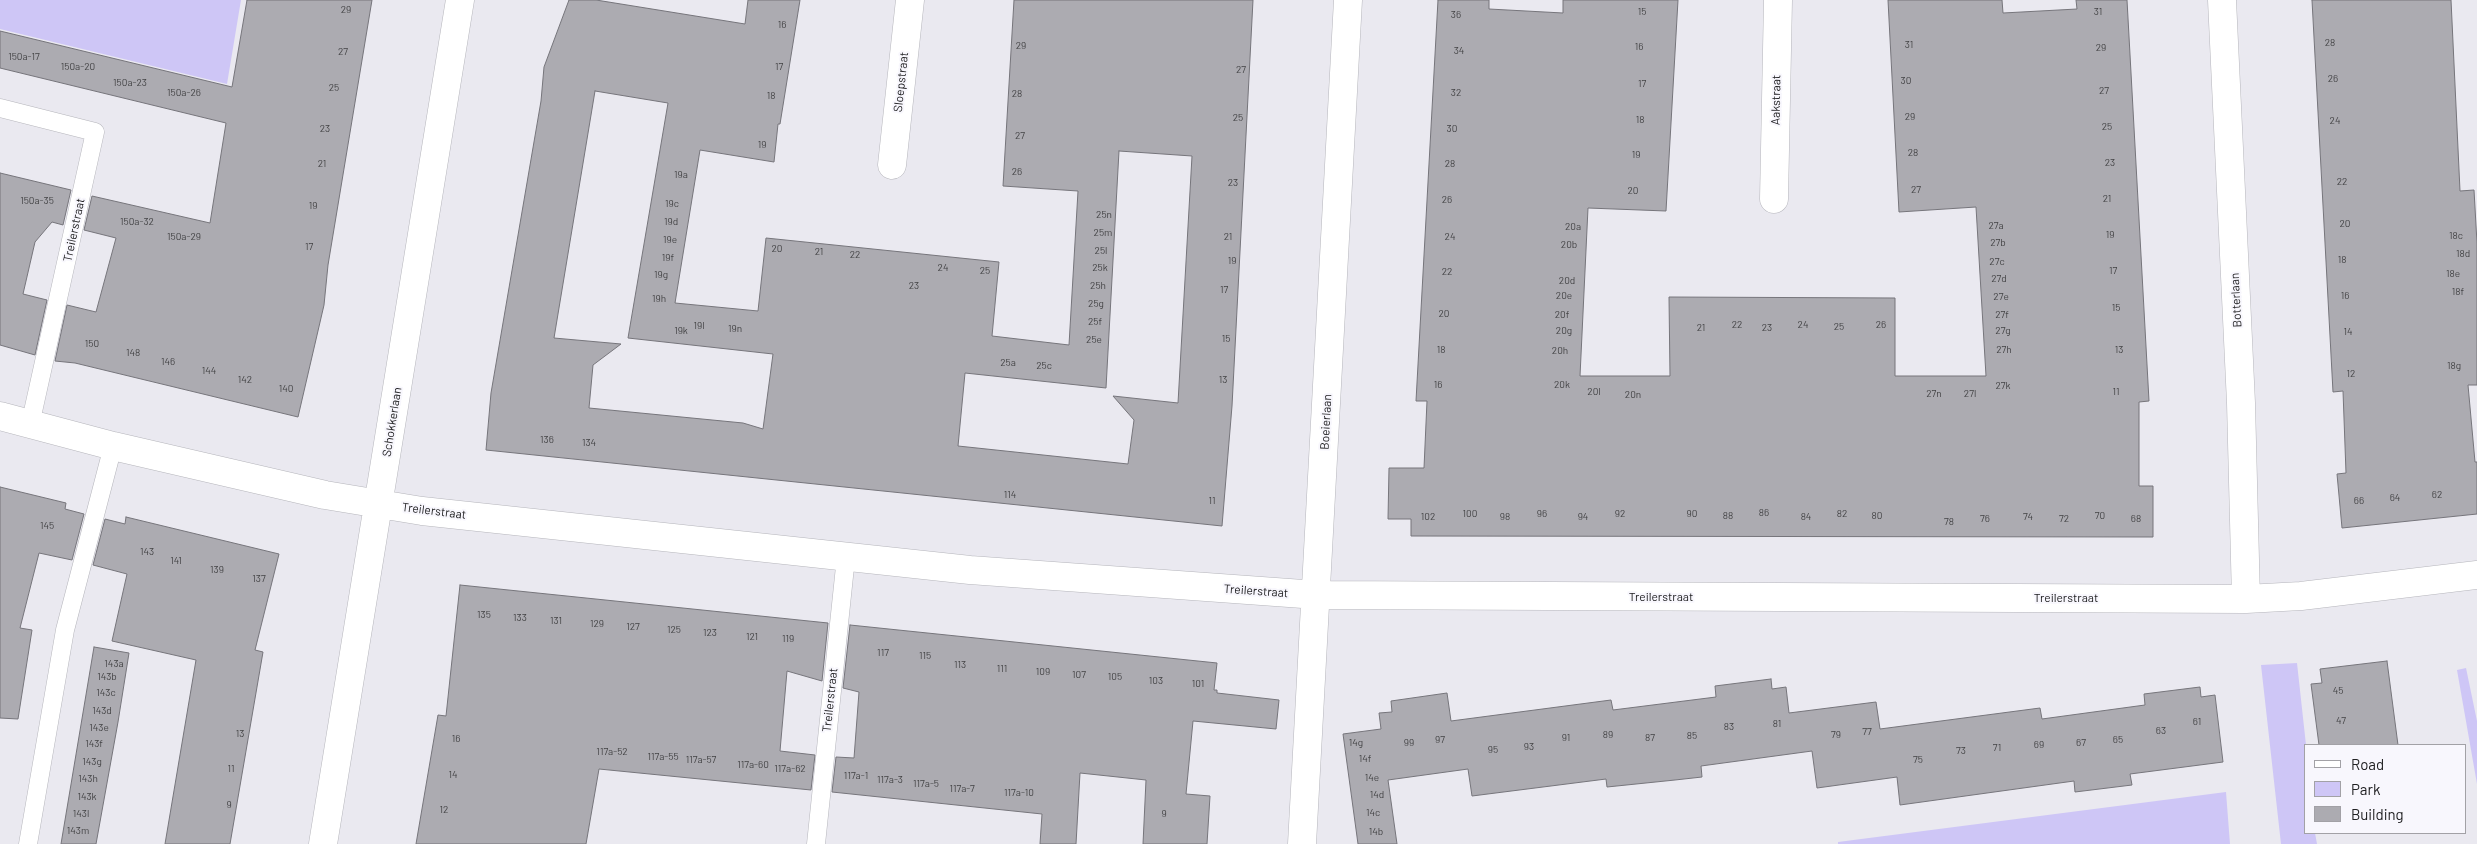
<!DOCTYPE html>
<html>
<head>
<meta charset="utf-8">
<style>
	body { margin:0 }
	#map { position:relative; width:2477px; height:844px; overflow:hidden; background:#eae9f0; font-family:Barlow,sans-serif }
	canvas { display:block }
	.legend { position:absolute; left:2304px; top:744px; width:162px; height:90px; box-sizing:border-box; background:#f8f7fd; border:1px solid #a2a1a6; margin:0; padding:6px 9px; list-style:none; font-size:15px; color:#212123 }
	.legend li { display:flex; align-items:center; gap:10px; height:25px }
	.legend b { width:25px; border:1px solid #a2a1a6 }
</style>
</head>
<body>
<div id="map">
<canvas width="2477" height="844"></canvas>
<ul class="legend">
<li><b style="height:6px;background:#fff"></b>Road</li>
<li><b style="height:14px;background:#cec6f6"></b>Park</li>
<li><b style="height:14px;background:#acabb1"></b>Building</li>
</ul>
</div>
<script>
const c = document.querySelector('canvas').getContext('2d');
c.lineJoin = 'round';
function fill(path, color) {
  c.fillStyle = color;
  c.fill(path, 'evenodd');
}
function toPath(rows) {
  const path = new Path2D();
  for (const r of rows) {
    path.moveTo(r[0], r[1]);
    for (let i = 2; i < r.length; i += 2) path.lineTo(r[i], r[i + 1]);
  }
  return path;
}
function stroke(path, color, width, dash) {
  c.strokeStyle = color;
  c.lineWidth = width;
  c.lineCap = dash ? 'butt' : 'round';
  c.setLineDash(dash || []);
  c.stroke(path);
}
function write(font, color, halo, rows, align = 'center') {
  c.font = font + ' Barlow,sans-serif';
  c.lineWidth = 4;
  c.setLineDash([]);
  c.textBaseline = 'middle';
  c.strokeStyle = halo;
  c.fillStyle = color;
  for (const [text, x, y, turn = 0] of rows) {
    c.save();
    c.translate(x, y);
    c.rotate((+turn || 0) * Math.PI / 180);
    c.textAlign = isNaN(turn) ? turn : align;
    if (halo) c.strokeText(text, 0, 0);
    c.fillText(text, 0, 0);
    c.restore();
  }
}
fill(toPath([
	[0,0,241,0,227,84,0,29],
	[2297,663,2306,745,2306,833,2315,833,2317,844,2281,844,2261,665],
	[2466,668,2477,721,2477,784,2457,670],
	[2226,792,2230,844,1838,844,1838,842]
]), '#cec6f6');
const building = toPath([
	[247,0,372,0,328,265,324,305,298,417,75,363,55,361,67,305,96,312,116,238,84,230,92,196,210,223,226,123,0,68,0,31,232,87,247,0],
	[569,0,596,0,745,24,748,0,800,0,780,124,778,124,774,162,700,150,675,303,758,311,766,238,999,262,992,336,1069,345,1078,191,1003,186,1014,0,1253,0,1232,406,1222,526,486,450,491,393,541,101,544,67,569,0],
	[595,91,668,103,628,338,773,354,763,429,743,423,589,408,593,365,621,344,554,338,595,91],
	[1119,151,1192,156,1178,403,1113,396,1134,420,1128,464,958,446,965,373,1106,388,1119,151],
	[1438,0,1489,0,1489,9,1563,13,1563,0,1678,0,1666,211,1588,208,1580,376,1670,376,1669,297,1895,298,1895,376,1986,376,1976,207,1899,212,1888,0,2002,0,2003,13,2077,9,2076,0,2127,0,2149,401,2139,402,2139,486,2153,486,2153,537,1411,536,1411,519,1388,519,1389,468,1424,468,1427,401,1416,401,1438,0],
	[2312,0,2451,0,2460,191,2474,190,2477,243,2477,385,2468,385,2475,462,2477,462,2477,514,2342,528,2337,474,2346,473,2343,391,2333,392,2312,0],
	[0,173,71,190,63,225,52,222,35,242,23,294,47,300,35,355,0,345,0,173],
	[0,487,66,503,65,509,84,514,72,560,39,553,20,628,32,630,18,719,0,718,0,487],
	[126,517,279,554,255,650,263,652,230,844,165,844,196,660,112,641,127,574,93,565,105,519,125,524,126,517],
	[460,585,828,623,822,681,787,671,780,751,815,755,811,790,599,769,586,844,416,844,438,715,446,716,460,585],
	[850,625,1217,663,1214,690,1217,690,1217,693,1279,700,1276,729,1193,721,1186,794,1210,796,1207,844,1143,844,1146,780,1080,773,1076,844,1040,844,1042,814,832,792,836,757,854,758,859,692,843,688,850,625],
	[94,647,129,653,118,722,96,844,61,844,94,647],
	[2387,661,2398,745,2319,745,2311,684,2322,683,2320,669,2387,661],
	[1771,679,1772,689,1786,687,1789,713,1876,702,1880,729,2040,708,2042,719,2145,705,2144,694,2200,687,2201,697,2215,695,2223,762,2130,774,2132,785,2075,792,2074,781,1900,805,1897,777,1817,788,1812,751,1701,766,1702,777,1675,780,1607,787,1606,779,1472,796,1468,769,1388,780,1397,844,1358,844,1343,734,1381,729,1379,713,1392,712,1391,701,1447,693,1451,721,1611,700,1613,710,1716,697,1715,686,1771,679]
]);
fill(building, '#acabb1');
stroke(building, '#76757b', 1);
const lane = toPath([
	[0,108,95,132,30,425],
	[28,844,65,630,113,446],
	[816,844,846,557]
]);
const street = toPath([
	[2222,0,2241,403,2246,599],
	[892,165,910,0],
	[1774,199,1778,0],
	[0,416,113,446,325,495,422,511,970,570,1317,595,2246,599,2301,596,2477,575],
	[323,844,460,0],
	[1302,844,1348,0]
]);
stroke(lane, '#b5b5bb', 19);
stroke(street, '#b5b5bb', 29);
stroke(lane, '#fff', 18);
stroke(street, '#fff', 28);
write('10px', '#444446', null, [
	["29",346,10],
	["15",1642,12],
	["31",2098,12],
	["36",1456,15],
	["16",782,25],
	["28",2330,43],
	["31",1909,45],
	["29",1021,46],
	["16",1639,47],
	["29",2101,48],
	["34",1459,51],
	["27",343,52],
	["150a-17",24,57],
	["150a-20",78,67],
	["17",779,67],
	["27",1241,70],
	["26",2333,79],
	["30",1906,81],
	["150a-23",130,83],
	["17",1642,84],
	["25",334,88],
	["27",2104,91],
	["150a-26",184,93],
	["32",1456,93],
	["28",1017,94],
	["18",771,96],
	["29",1910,117],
	["25",1238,118],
	["18",1640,120],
	["24",2335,121],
	["25",2107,127],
	["23",325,129],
	["30",1452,129],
	["27",1020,136],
	["19",762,145],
	["28",1913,153],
	["19",1636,155],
	["23",2110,163],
	["21",322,164],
	["28",1450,164],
	["26",1017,172],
	["19a",681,175],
	["22",2342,182],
	["23",1233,183],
	["27",1916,190],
	["20",1633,191],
	["21",2107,199],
	["26",1447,200],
	["150a-35",37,201],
	["19c",672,204],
	["19",313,206],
	["25n",1104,215],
	["150a-32",137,222],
	["19d",671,222],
	["20",2345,224],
	["27a",1996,226],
	["20a",1573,227],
	["25m",1103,233],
	["19",2110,235],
	["18c",2456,236],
	["150a-29",184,237],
	["21",1228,237],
	["24",1450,237],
	["19e",670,240],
	["27b",1998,243],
	["20b",1569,245],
	["17",309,247],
	["20",777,249],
	["25l",1101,251],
	["21",819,252],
	["18d",2463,254],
	["22",855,255],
	["19f",668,258],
	["18",2342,260],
	["19",1232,261],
	["27c",1997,262],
	["24",943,268],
	["25k",1100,268],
	["25",985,271],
	["17",2113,271],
	["22",1447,272],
	["18e",2453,274],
	["19g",661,275],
	["27d",1999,279],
	["20d",1567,281],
	["23",914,286],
	["25h",1098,286],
	["17",1224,290],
	["18f",2458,292],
	["20e",1564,296],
	["16",2345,296],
	["27e",2001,297],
	["19h",659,299],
	["25g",1096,304],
	["15",2116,308],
	["20",1444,314],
	["20f",1562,315],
	["27f",2002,315],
	["25f",1095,322],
	["22",1737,325],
	["24",1803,325],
	["26",1881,325],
	["19l",699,326],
	["25",1839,327],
	["21",1701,328],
	["23",1767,328],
	["19n",735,329],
	["19k",681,331],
	["20g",1564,331],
	["27g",2003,331],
	["14",2348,332],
	["15",1226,339],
	["25e",1094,340],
	["150",92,344],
	["18",1441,350],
	["27h",2004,350],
	["13",2119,350],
	["20h",1560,351],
	["148",133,353],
	["146",168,362],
	["25a",1008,363],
	["25c",1044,366],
	["18g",2454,366],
	["144",209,371],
	["12",2351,374],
	["142",245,380],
	["13",1223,380],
	["16",1438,385],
	["20k",1562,385],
	["27k",2003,386],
	["140",286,389],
	["20l",1594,392],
	["11",2116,392],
	["27n",1934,394],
	["27l",1970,394],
	["20n",1633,395],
	["136",547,440],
	["134",589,443],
	["114",1010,495],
	["62",2437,495],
	["64",2395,498],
	["11",1212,501],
	["66",2359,501],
	["86",1764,513],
	["100",1470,514],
	["96",1542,514],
	["92",1620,514],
	["90",1692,514],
	["82",1842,514],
	["88",1728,516],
	["80",1877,516],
	["70",2100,516],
	["102",1428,517],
	["98",1505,517],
	["94",1583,517],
	["84",1806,517],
	["74",2028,517],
	["76",1985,519],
	["72",2064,519],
	["68",2136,519],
	["78",1949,522],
	["145",47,526],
	["143",147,552],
	["141",176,561],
	["139",217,570],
	["137",259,579],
	["135",484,615],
	["133",520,618],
	["131",556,621],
	["129",597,624],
	["127",633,627],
	["125",674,630],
	["123",710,633],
	["121",752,637],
	["119",788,639],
	["117",883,653],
	["115",925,656],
	["143a",114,664],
	["113",960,665],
	["111",1002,669],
	["109",1043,672],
	["107",1079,675],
	["143b",107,677],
	["105",1115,677],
	["103",1156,681],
	["101",1198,684],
	["45",2338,691],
	["143c",106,693],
	["143d",102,711],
	["47",2341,721],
	["61",2197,722],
	["81",1777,724],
	["83",1729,727],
	["143e",99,728],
	["63",2161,731],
	["77",1867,732],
	["13",240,734],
	["89",1608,735],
	["79",1836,735],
	["85",1692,736],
	["91",1566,738],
	["87",1650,738],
	["16",456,739],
	["97",1440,740],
	["65",2118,740],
	["14g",1356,743],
	["99",1409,743],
	["67",2081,743],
	["143f",94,744],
	["69",2039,745],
	["93",1529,747],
	["71",1997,748],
	["95",1493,750],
	["73",1961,751],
	["117a-52",612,752],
	["117a-55",663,757],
	["14f",1365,759],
	["117a-57",701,760],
	["75",1918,760],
	["143g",92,762],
	["117a-60",753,765],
	["11",231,769],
	["117a-62",790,769],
	["14",453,775],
	["117a-1",856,776],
	["14e",1372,778],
	["143h",88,779],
	["117a-3",890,780],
	["117a-5",926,784],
	["117a-7",962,789],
	["117a-10",1019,793],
	["14d",1377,795],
	["143k",87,797],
	["9",229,805],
	["12",444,810],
	["14c",1373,813],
	["143l",81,814],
	["9",1164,814],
	["143m",78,831],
	["14b",1376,832]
]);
write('12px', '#212123', '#f8f7fd', [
	["Sloepstraat",901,82,-84],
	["Aakstraat",1776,100,-89],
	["Treilerstraat",74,230,-78],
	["Botterlaan",2236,300,-93],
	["Schokkerlaan",392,422,-81],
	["Boeierlaan",1326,422,-87],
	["Treilerstraat",434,511,7],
	["Treilerstraat",1256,591,4],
	["Treilerstraat",1661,597],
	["Treilerstraat",2066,598],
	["Treilerstraat",830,700,-84]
]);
</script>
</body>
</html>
